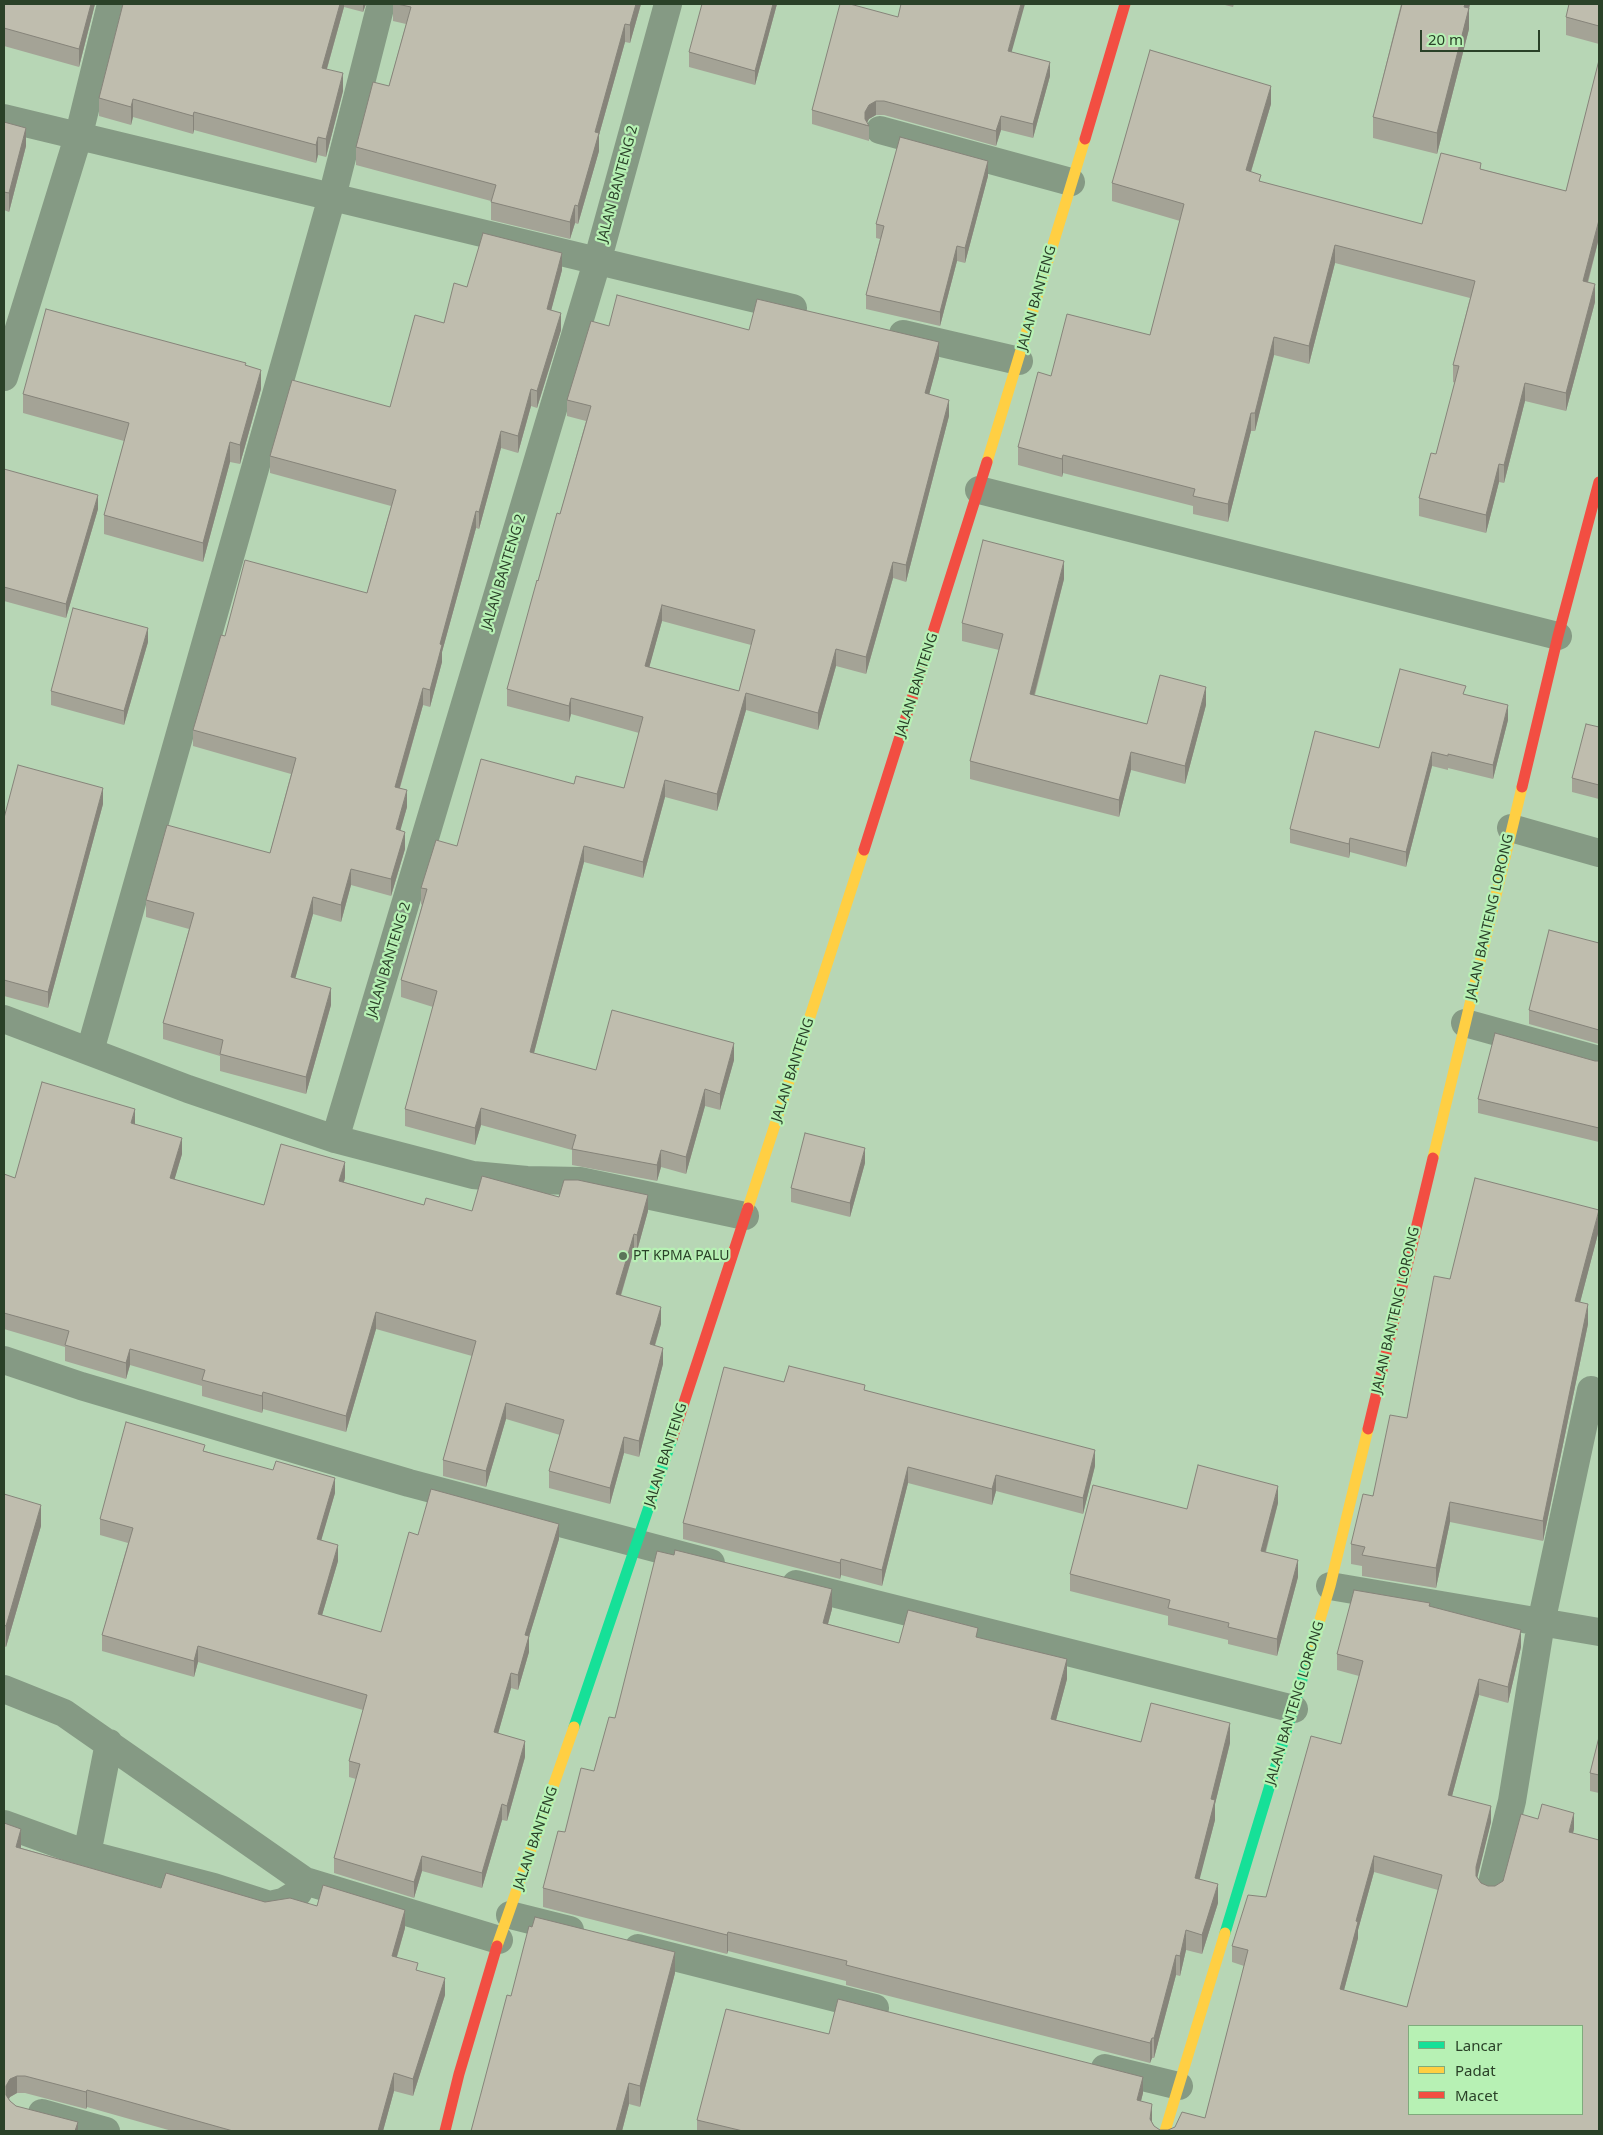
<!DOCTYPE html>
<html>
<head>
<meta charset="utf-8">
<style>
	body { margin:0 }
	#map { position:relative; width:1603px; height:2135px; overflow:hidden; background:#b7d6b5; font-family:"Noto Sans",sans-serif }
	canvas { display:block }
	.frame { position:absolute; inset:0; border:5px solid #2a4128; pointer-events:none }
	.legend { position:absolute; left:1408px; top:2025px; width:175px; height:90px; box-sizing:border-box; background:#b7f1b4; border:1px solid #7fab7c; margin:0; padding:6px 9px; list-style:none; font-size:15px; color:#2a4128 }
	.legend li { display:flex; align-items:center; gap:10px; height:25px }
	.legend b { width:25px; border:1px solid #7fab7c }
	.scale { position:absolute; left:1420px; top:30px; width:120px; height:22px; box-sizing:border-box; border:2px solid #2a4128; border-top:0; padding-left:6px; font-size:15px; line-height:18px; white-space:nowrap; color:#2a4128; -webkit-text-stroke:4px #b7f1b4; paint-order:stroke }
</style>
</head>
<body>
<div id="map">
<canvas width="1603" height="2135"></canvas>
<div class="frame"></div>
<ul class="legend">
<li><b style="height:6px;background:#16e098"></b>Lancar</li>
<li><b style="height:6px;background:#ffcf43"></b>Padat</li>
<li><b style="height:6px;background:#f24e42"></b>Macet</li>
</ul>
<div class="scale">20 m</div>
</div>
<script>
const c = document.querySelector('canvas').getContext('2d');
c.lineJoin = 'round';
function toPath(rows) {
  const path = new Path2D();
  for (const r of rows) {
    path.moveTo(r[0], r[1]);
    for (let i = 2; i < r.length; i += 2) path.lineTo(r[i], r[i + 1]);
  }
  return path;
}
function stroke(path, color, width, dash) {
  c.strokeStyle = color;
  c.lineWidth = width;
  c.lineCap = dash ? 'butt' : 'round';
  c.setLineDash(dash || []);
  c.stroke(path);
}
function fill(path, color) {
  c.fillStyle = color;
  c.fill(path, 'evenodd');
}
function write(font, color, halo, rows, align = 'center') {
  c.font = font + ' "Noto Sans",sans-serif';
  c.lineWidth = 4.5;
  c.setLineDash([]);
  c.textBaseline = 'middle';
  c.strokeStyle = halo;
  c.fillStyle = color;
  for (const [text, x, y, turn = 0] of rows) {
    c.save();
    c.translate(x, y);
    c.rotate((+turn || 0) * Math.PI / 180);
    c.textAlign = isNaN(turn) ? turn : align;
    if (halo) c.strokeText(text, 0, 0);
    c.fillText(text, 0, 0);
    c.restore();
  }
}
stroke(toPath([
	[4,118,793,308],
	[880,130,1071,182],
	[903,334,1019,361],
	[4,377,79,134,111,4],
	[979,490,1558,636],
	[1511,828,1599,853],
	[4,1019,188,1089,335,1139,473,1175,527,1180,580,1181,745,1216],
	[1465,1023,1599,1060],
	[90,1051,332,197,381,4],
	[335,1139,597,262,668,4],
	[4,1360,81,1386,409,1483,711,1563],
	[796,1584,1294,1709],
	[1330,1586,1599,1632],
	[4,1689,64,1713,305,1881,499,1940],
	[4,1824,87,1854,214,1887,270,1905,283,1902,298,1893,305,1881],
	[87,1854,109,1743],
	[1491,1887,1512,1801,1541,1623,1591,1390],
	[510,1915,570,1930],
	[638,1948,875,2008],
	[1105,2068,1179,2086],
	[42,2113,106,2131]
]), '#859a84', 28);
stroke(toPath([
	[574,1727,672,1439],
	[1225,1933,1308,1660]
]), '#16e098', 11);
stroke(toPath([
	[987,462,1085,139],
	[1433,1158,1522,787],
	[748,1208,864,850],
	[1308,1660,1330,1586,1368,1429],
	[497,1946,574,1727],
	[1165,2131,1225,1933]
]), '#ffcf43', 11);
stroke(toPath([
	[1085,139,1125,4],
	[1522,787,1558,636,1599,482],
	[864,850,987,462],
	[1368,1429,1433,1158],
	[672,1439,748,1208],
	[445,2131,459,2074,497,1946]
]), '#f24e42', 11);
fill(toPath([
	[4,4,95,4,79,67,4,46],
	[123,4,366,4,363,12,344,7,327,69,343,91,326,157,318,155,316,163,194,130,193,134,133,117,131,125,99,116,99,98],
	[393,4,641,4,630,43,625,42,599,135,599,151,578,224,575,223,570,239,491,220,491,201,356,165,356,147,389,86,406,24,393,21],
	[777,4,755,85,689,67,689,52],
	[1221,4,1234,4,1233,7],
	[1401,4,1470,4,1469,8,1469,29,1437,154,1373,138,1373,117],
	[1599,4,1599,44,1566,35,1566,17],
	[1011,52,1050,76,1033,138,1001,130,996,146,884,115,876,115,869,119,867,123,869,126,869,141,812,124,812,110],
	[1599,60,1599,238,1588,283,1595,302,1566,411,1525,401,1504,483,1499,482,1486,533,1419,516,1419,498,1436,454,1455,383,1453,382,1453,365,1470,298,1335,263,1309,364,1274,355,1255,431,1251,431,1228,522,1193,514,1193,506,1063,473,1062,477,1018,465,1018,447,1051,376,1150,335,1180,221,1112,201,1112,183,1271,104,1251,172,1261,182,1422,224,1481,169,1566,191],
	[4,122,26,146,9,212,4,210],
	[988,176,965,263,957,261,940,326,866,309,866,295,880,239,876,238,876,224],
	[562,270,551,310,561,330,537,408,531,406,518,453,501,448,479,529,476,528,442,652,442,662,430,707,423,705,400,788,407,807,400,830,405,849,391,896,351,885,341,922,313,914,295,978,331,1005,306,1094,220,1071,220,1056,163,1039,163,1023,189,929,146,917,146,900,270,853,291,774,193,746,193,730,225,636,367,593,391,506,270,473,270,456,390,407,467,287],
	[609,326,749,330,939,358,929,394,949,416,906,582,893,578,866,674,836,666,818,730,746,710,717,811,665,797,643,878,584,862,534,1053,596,1070,734,1060,720,1110,705,1106,686,1174,661,1167,657,1181,572,1165,572,1150,481,1125,475,1145,405,1126,405,1109,433,1007,401,997,401,980,422,905,421,904,421,888,457,846,574,784,624,788,639,733,571,714,569,722,507,706,507,689,538,581,560,514,586,421,567,416,567,400],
	[662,621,751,645,739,691,649,667],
	[246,365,261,389,240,464,230,462,203,562,104,534,104,515,124,441,23,413,23,394],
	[4,469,98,509,66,618,4,601],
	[1064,579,1035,695,1147,724,1206,705,1185,784,1131,770,1119,817,970,779,970,761,999,650,962,641,962,623],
	[148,642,124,725,51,705,51,691],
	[1466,695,1508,720,1493,779,1448,768,1448,770,1432,766,1406,867,1350,852,1349,858,1290,843,1290,829,1379,748],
	[1599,727,1599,799,1572,792,1572,778],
	[103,804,48,1008,4,996,4,818],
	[1599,943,1599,1044,1529,1024,1529,1010],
	[1595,1061,1599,1061,1599,1142,1478,1113,1478,1099],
	[135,1124,182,1154,174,1180,264,1205,345,1178,344,1182,424,1205,472,1211,559,1197,648,1211,637,1251,634,1250,621,1296,661,1324,655,1346,663,1364,639,1457,624,1453,610,1504,549,1488,549,1471,560,1435,506,1419,486,1487,443,1476,443,1460,472,1356,376,1329,346,1432,263,1409,262,1413,202,1396,202,1386,130,1365,126,1379,65,1361,65,1347,4,1329,4,1174,15,1178],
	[865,1163,850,1217,791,1202,791,1188],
	[1599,1230,1580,1302,1588,1324,1543,1541,1450,1522,1436,1588,1362,1576,1362,1566,1351,1564,1351,1544,1407,1418,1450,1279],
	[784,1382,865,1390,1095,1466,1083,1514,996,1491,992,1505,908,1483,882,1586,841,1575,840,1579,683,1539,683,1523],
	[205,1451,335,1493,321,1540,338,1561,322,1615,381,1632,418,1535,559,1539,529,1637,529,1652,518,1690,511,1688,498,1733,525,1757,507,1821,502,1820,482,1888,422,1871,414,1898,334,1873,334,1858,356,1779,349,1777,349,1761,363,1710,198,1662,194,1677,102,1651,102,1635,128,1543,100,1535,100,1519],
	[4,1494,41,1526,6,1647,4,1646],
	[1278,1503,1266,1552,1298,1577,1277,1656,1228,1644,1228,1640,1168,1625,1168,1616,1070,1591,1070,1574,1187,1509],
	[1430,1606,1521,1647,1508,1703,1479,1695,1452,1796,1491,1822,1477,1877,1481,1883,1488,1886,1495,1886,1503,1881,1574,1829,1573,1833,1599,2131,697,2131,697,2120,829,2034,1143,2093,1141,2101,1154,2126,1160,2130,1168,2130,1205,2118,1244,1966,1232,1962,1232,1946,1266,1897,1341,1744,1359,1676,1337,1670,1337,1654],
	[1374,1872,1438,1890,1407,2007,1344,1990,1358,1938,1358,1930],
	[832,1609,828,1624,899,1643,978,1637,1067,1679,1056,1720,1141,1742,1230,1743,1215,1804,1215,1820,1199,1879,1218,1903,1202,1954,1186,1950,1180,1976,1176,1975,1154,2058,1152,2058,1150,2063,846,1985,846,1981,728,1951,727,1954,543,1907,543,1888,565,1832,594,1771,615,1718],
	[1599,1737,1599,1793,1590,1791,1590,1773],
	[4,1823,21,1847,21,1848,161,1888,265,1902,317,1906,405,1928,397,1957,418,1971,445,1995,413,2096,394,2091,383,2131,172,2131,87,2107,86,2109,25,2093,17,2093,10,2097,9,2099,10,2101,16,2106,78,2131,4,2131],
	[675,1973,640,2107,629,2104,622,2131,471,2131,511,1996]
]), '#a4a396');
fill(toPath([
	[91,4,95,4,79,67,79,49],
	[340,4,344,4,344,7,322,86,322,68],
	[363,4,366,4,363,12],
	[636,4,641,4,630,43,630,25],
	[773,4,777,4,755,85,755,71],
	[1021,4,1025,4,1008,65,1008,51],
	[1465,4,1470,4,1467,18,1469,8,1469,29,1437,154,1437,133],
	[625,24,625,42,599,135,599,151,578,224,578,206,595,132],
	[1050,62,1050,76,1033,138,1033,124],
	[343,73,343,91,326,157,326,139],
	[1271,86,1271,104,1246,188,1246,170],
	[133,99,133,117,131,125,131,107],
	[876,101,876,115,869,119,865,126,865,112,869,105],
	[194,112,194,130,193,134,193,116],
	[1001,116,1001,130,996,146,996,131],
	[26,128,26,146,9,212,9,193],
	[318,137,318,155,316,163,316,145],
	[988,161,988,176,965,263,965,248],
	[575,205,575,223,570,239,570,222],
	[1599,220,1599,238,1583,299,1583,281],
	[1335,245,1335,263,1309,364,1309,346],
	[957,246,957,261,940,326,940,312],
	[562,253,562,270,547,326,547,309],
	[1595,284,1595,302,1566,411,1566,393],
	[561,313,561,330,537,408,537,391],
	[1274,337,1274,355,1255,431,1255,413],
	[939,342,939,358,925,410,925,393],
	[261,370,261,389,240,464,240,445],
	[1525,383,1525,401,1504,483,1504,465],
	[531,389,531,406,518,453,518,436],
	[949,400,949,416,906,582,906,565],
	[1251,413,1251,431,1228,522,1228,504],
	[501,431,501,448,479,529,479,512],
	[230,442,230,462,203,562,203,543],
	[1063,455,1063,473,1062,477,1062,459],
	[1499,464,1499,482,1486,533,1486,515],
	[98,495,98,509,66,618,66,604],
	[476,511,476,528,442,652,442,662,430,707,430,690,440,644],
	[1064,561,1064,579,1030,711,1030,694],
	[893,562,893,578,866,674,866,657],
	[662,605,662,621,645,683,645,666],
	[148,628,148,642,124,725,124,711],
	[836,649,836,666,818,730,818,713],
	[1206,687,1206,705,1185,784,1185,766],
	[423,688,423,705,395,804,395,787],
	[746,693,746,710,717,811,717,794],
	[571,698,571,714,569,722,569,706],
	[1508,705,1508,720,1493,779,1493,765],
	[1131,752,1131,770,1119,817,1119,800],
	[1432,752,1432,766,1406,867,1406,852],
	[665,780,665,797,643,878,643,862],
	[103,788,103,804,48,1008,48,992],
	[407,790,407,807,396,846,396,829],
	[405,832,405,849,391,896,391,879],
	[1350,838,1350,852,1349,858,1349,844],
	[584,846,584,862,530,1068,530,1052],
	[351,869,351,885,341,922,341,905],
	[313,897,313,914,291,994,291,977],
	[331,988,331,1005,306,1094,306,1077],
	[734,1043,734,1060,720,1110,720,1094],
	[705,1089,705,1106,686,1174,686,1157],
	[481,1108,481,1125,475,1145,475,1128],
	[135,1109,135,1125,131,1123],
	[182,1138,182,1154,170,1195,170,1178],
	[865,1148,865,1163,850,1217,850,1203],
	[661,1150,661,1167,657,1181,657,1165],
	[345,1162,345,1178,339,1197,339,1181],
	[648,1195,648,1211,637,1251,637,1235],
	[1599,1210,1599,1230,1575,1322,1575,1301],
	[634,1234,634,1250,616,1311,616,1294],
	[1588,1304,1588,1324,1543,1541,1543,1521],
	[661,1307,661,1324,650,1361,650,1344],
	[376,1312,376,1329,346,1432,346,1416],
	[663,1348,663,1364,639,1457,639,1441],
	[130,1349,130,1365,126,1379,126,1363],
	[263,1392,263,1409,262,1413,262,1396],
	[506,1403,506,1419,486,1487,486,1471],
	[624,1437,624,1453,610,1504,610,1488],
	[1095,1450,1095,1466,1083,1514,1083,1498],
	[908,1467,908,1483,882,1586,882,1570],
	[996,1475,996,1491,992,1505,992,1489],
	[335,1478,335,1493,317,1555,317,1539],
	[1278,1486,1278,1503,1261,1568,1261,1551],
	[1450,1502,1450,1522,1436,1588,1436,1568],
	[41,1505,41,1526,6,1647,6,1626],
	[559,1524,559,1539,529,1637,529,1652,518,1690,518,1675,525,1635],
	[338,1545,338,1561,318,1629,318,1614],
	[841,1559,841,1575,840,1579,840,1563],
	[1298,1560,1298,1577,1277,1656,1277,1639],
	[832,1589,832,1609,823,1642,823,1623],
	[1521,1630,1521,1647,1508,1703,1508,1687],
	[198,1646,198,1662,194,1677,194,1661],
	[1067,1659,1067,1679,1051,1739,1051,1719],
	[511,1673,511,1688,494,1748,494,1732],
	[1479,1679,1479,1695,1448,1811,1448,1795],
	[1230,1723,1230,1743,1215,1804,1215,1820,1195,1897,1195,1878,1211,1799],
	[525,1741,525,1757,507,1821,507,1806],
	[502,1804,502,1820,482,1888,482,1873],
	[1491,1806,1491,1822,1476,1883,1476,1867],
	[1574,1813,1574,1829,1569,1848,1569,1832],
	[21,1829,21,1847,16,1864,16,1847],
	[422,1856,422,1871,414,1898,414,1882],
	[1374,1856,1374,1872,1358,1930,1358,1938,1340,2005,1340,1989,1356,1921],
	[1218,1884,1218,1903,1202,1954,1202,1935],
	[405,1910,405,1928,392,1973,392,1956],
	[1186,1930,1186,1950,1180,1976,1180,1956],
	[728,1932,728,1951,727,1954,727,1935],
	[675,1952,675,1973,640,2107,640,2086],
	[1176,1955,1176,1975,1154,2058,1154,2038],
	[445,1978,445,1995,413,2096,413,2079],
	[1152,2038,1152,2058,1150,2063,1150,2043],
	[394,2073,394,2091,383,2131,378,2131],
	[17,2076,17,2093,10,2097,6,2103,6,2086,10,2079],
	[1143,2077,1143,2093,1137,2116,1137,2100],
	[629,2083,629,2104,622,2131,616,2131],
	[87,2090,87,2107,86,2109,86,2092],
	[1152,2104,1152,2120,1150,2131,1150,2119],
	[78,2122,78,2131,75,2131]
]), '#86847a');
const building = toPath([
	[4,4,91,4,79,49,4,28,4,4],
	[123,4,340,4,322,68,343,73,326,139,318,137,316,145,194,112,193,116,133,99,131,107,99,98,123,4],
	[397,4,636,4,630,25,625,24,595,132,599,133,578,206,575,205,570,222,491,202,496,185,356,147,373,82,389,86,411,7,397,4],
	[702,4,773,4,755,71,689,52,702,4],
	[840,4,850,4,898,17,901,4,1021,4,1008,51,1050,62,1033,124,1001,116,996,131,884,101,876,101,869,105,865,112,865,119,869,126,812,110,840,4],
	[1402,4,1465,4,1464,7,1469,8,1437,133,1373,117,1402,4],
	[1569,4,1599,4,1599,26,1566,17,1569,4],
	[1150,50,1271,86,1246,170,1261,175,1259,181,1422,224,1441,153,1481,163,1480,169,1566,191,1599,60,1599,220,1583,281,1595,284,1566,393,1525,383,1504,465,1499,464,1486,515,1419,498,1431,453,1436,454,1459,366,1453,365,1475,281,1335,245,1309,346,1274,337,1255,413,1251,413,1228,504,1193,496,1195,489,1063,455,1062,459,1018,447,1038,372,1051,376,1067,314,1150,335,1184,204,1112,183,1150,50],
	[4,122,26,128,9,193,4,192,4,122],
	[900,137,988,161,965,248,957,246,940,312,866,295,884,226,876,224,900,137],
	[483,233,562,253,547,309,561,313,537,391,531,389,518,436,501,431,479,512,476,511,440,644,442,645,430,690,423,688,395,787,407,790,396,829,405,832,391,879,351,869,341,905,313,897,291,977,331,988,306,1077,220,1054,223,1040,163,1023,194,913,146,900,167,825,270,853,296,758,193,730,221,635,225,636,245,560,367,593,396,490,270,456,292,380,390,407,415,315,444,323,454,283,467,287,483,233],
	[617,295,749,330,757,299,939,342,925,393,949,400,906,565,893,562,866,657,836,649,818,713,746,693,717,794,665,780,643,862,584,846,530,1052,596,1070,612,1010,734,1043,720,1094,705,1089,686,1157,661,1150,657,1165,572,1149,576,1135,481,1108,475,1128,405,1109,437,991,401,980,427,889,421,888,436,840,457,846,481,759,574,784,576,776,624,788,643,717,571,698,569,706,507,689,537,580,538,581,557,513,560,514,591,406,567,400,591,321,609,326,617,295],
	[662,605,755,630,739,691,645,666,662,605],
	[46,309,246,363,245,365,261,370,240,445,230,442,203,543,104,515,129,423,23,394,46,309],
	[4,469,98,495,66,604,4,587,4,469],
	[983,540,1064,561,1030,694,1147,724,1160,675,1206,687,1185,766,1131,752,1119,800,970,761,1003,634,962,623,983,540],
	[73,608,148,628,124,711,51,691,73,608],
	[1400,669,1466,686,1463,694,1508,705,1493,765,1448,754,1448,756,1432,752,1406,852,1350,838,1349,844,1290,829,1315,731,1379,748,1400,669],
	[1586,724,1599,727,1599,785,1572,778,1586,724],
	[18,765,103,788,48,992,4,980,4,818,18,765],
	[1549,930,1599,943,1599,1030,1529,1010,1549,930],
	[1495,1033,1595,1061,1599,1061,1599,1128,1478,1099,1495,1033],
	[42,1082,135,1109,131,1123,182,1138,170,1178,264,1205,281,1144,345,1162,339,1181,424,1205,426,1198,472,1211,482,1176,559,1197,564,1180,578,1180,648,1195,637,1235,634,1234,616,1294,661,1307,650,1344,663,1348,639,1441,624,1437,610,1488,549,1471,564,1420,506,1403,486,1471,443,1460,476,1341,376,1312,346,1416,263,1392,262,1396,202,1380,205,1370,130,1349,126,1363,65,1345,69,1331,4,1313,4,1174,15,1178,42,1082],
	[805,1133,865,1148,850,1203,791,1188,805,1133],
	[1475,1178,1599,1210,1575,1301,1588,1304,1543,1521,1450,1502,1436,1568,1362,1555,1365,1547,1351,1544,1363,1494,1373,1496,1390,1415,1407,1418,1434,1276,1450,1279,1475,1178],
	[789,1366,865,1385,864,1390,1095,1450,1083,1498,996,1475,992,1489,908,1467,882,1570,841,1559,840,1563,683,1523,724,1367,784,1382,789,1366],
	[126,1422,205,1445,203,1451,273,1470,276,1461,335,1478,317,1539,338,1545,318,1614,381,1632,409,1532,418,1535,431,1489,559,1524,525,1635,529,1636,518,1675,511,1673,494,1732,525,1741,507,1806,502,1804,482,1873,422,1856,414,1882,334,1858,360,1764,349,1761,367,1695,198,1646,194,1661,102,1635,133,1528,100,1519,126,1422],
	[1198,1465,1278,1486,1261,1551,1298,1560,1277,1639,1228,1627,1229,1623,1168,1608,1170,1600,1070,1574,1093,1485,1187,1509,1198,1465],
	[4,1494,41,1505,6,1626,4,1625,4,1494],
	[675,1550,832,1589,823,1623,899,1643,908,1610,978,1628,976,1637,1067,1659,1051,1719,1141,1742,1151,1703,1230,1723,1211,1799,1215,1800,1195,1878,1218,1884,1202,1935,1186,1930,1180,1956,1176,1955,1154,2038,1152,2038,1150,2043,846,1965,847,1961,728,1932,727,1935,543,1888,558,1831,565,1832,581,1768,594,1771,609,1717,615,1718,657,1551,674,1555,675,1550],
	[1354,1590,1430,1603,1429,1606,1521,1630,1508,1687,1479,1679,1448,1795,1491,1806,1476,1867,1476,1876,1481,1883,1488,1886,1495,1886,1503,1881,1521,1814,1538,1819,1542,1804,1574,1813,1569,1832,1599,1840,1599,2131,743,2131,697,2120,726,2009,829,2034,838,1999,1143,2077,1137,2100,1152,2104,1150,2119,1154,2126,1160,2130,1168,2130,1175,2127,1182,2112,1205,2118,1248,1950,1232,1946,1248,1895,1266,1897,1311,1736,1341,1744,1363,1661,1337,1654,1354,1590],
	[1374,1856,1442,1875,1407,2007,1340,1989,1358,1922,1356,1921,1374,1856],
	[1409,2026,1582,2026,1582,2114,1409,2114,1409,2026],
	[1599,1737,1599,1775,1590,1773,1599,1737],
	[4,1823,21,1829,16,1847,161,1888,166,1873,265,1902,290,1898,317,1906,323,1885,405,1910,392,1956,418,1963,416,1970,445,1978,413,2079,394,2073,378,2131,233,2131,87,2090,86,2092,25,2076,17,2076,10,2079,6,2086,6,2095,10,2101,16,2106,78,2122,75,2131,4,2131,4,1823],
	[535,1917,675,1952,640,2086,629,2083,616,2131,471,2131,507,1995,511,1996,529,1926,532,1927,535,1917]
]);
fill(building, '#bfbdae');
stroke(building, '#86847a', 1);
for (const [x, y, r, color] of [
	[623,1256,5,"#5b7559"]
]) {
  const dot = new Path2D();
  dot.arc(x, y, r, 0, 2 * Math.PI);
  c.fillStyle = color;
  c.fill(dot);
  stroke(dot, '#b7f1b4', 2);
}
write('14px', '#2a4128', '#b7f1b4', [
	["JALAN BANTENG 2",618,184,-75],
	["JALAN BANTENG",1037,298,-74],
	["JALAN BANTENG 2",504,572,-73],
	["JALAN BANTENG",917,685,-72],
	["JALAN BANTENG LORONG",1490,917,-77],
	["JALAN BANTENG 2",389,960,-73],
	["JALAN BANTENG",793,1070,-72],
	["JALAN BANTENG LORONG",1396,1310,-77],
	["JALAN BANTENG",666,1455,-72],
	["JALAN BANTENG LORONG",1295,1703,-73],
	["JALAN BANTENG",536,1838,-71]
]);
write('14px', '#2a4128', '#b7f1b4', [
	["PT KPMA PALU",633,1256]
], 'left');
</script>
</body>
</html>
